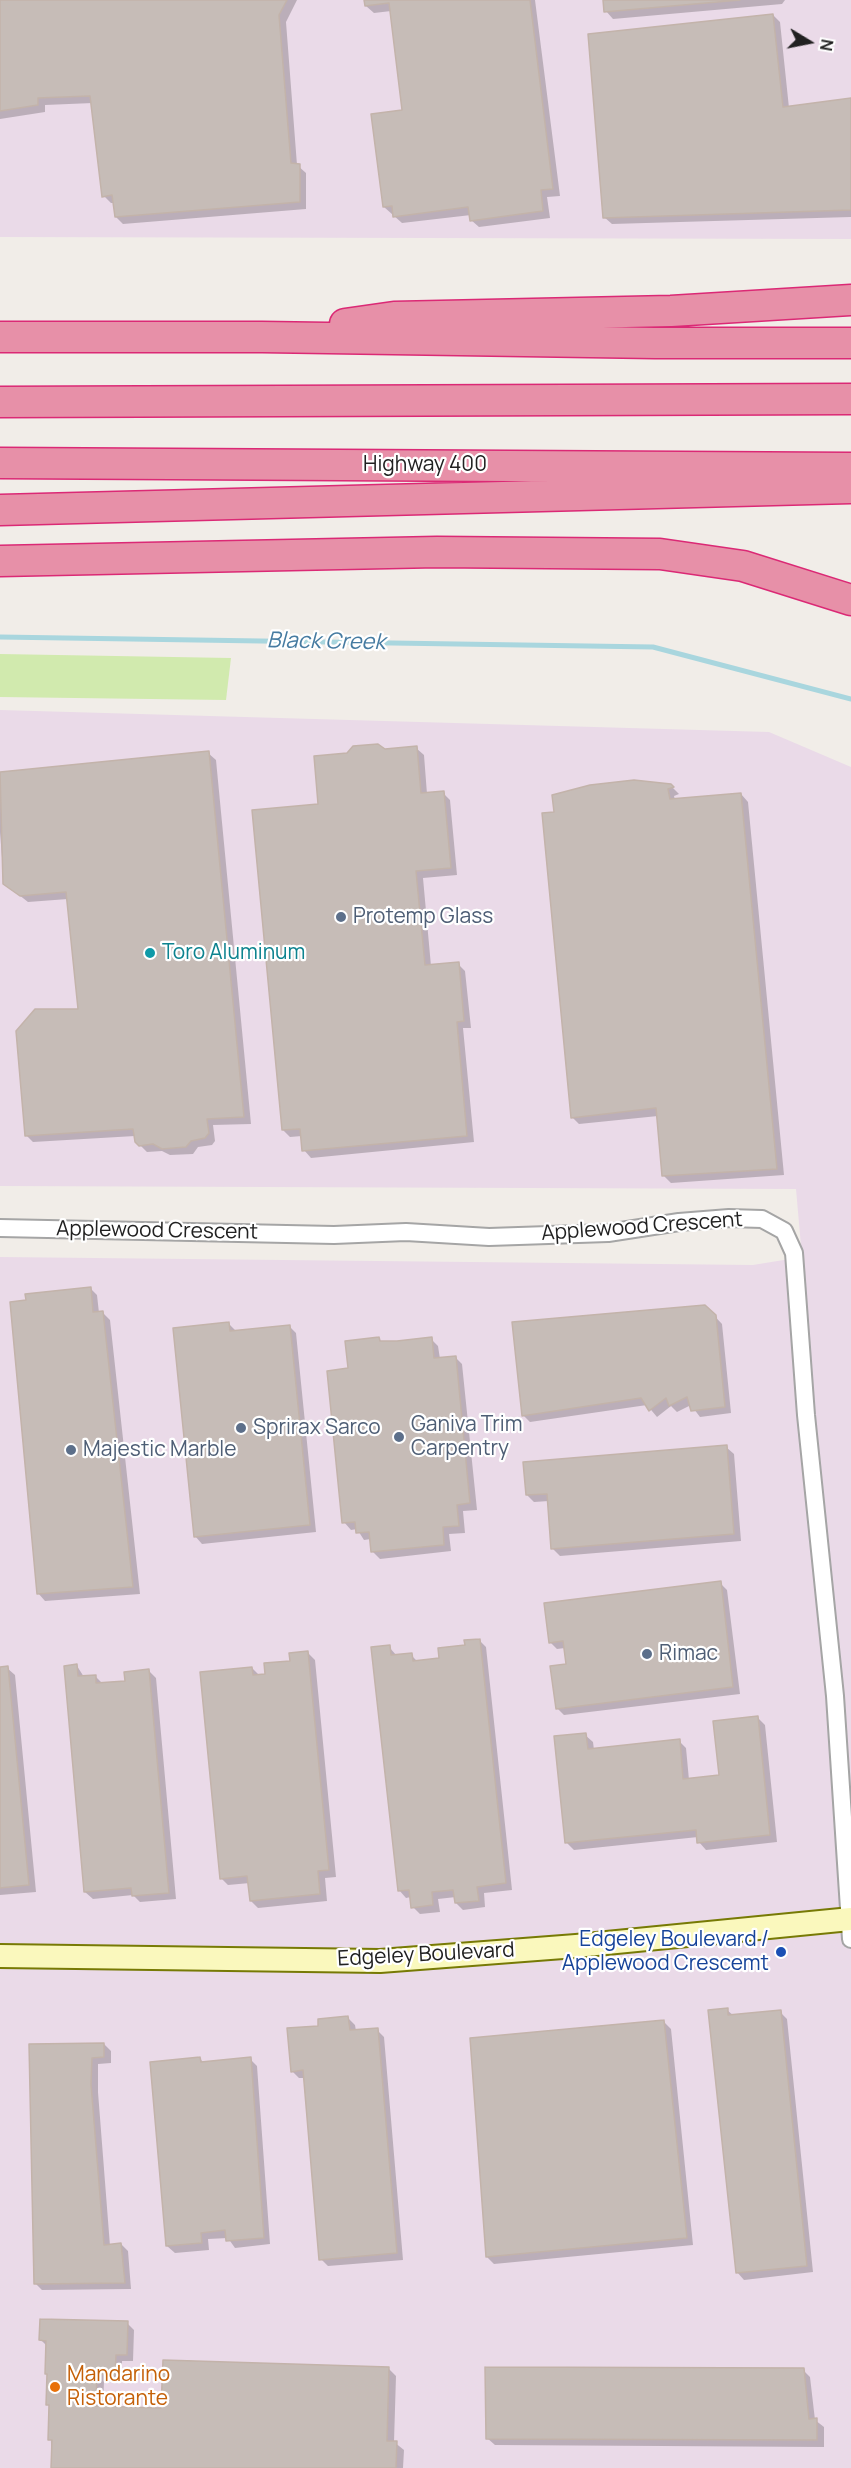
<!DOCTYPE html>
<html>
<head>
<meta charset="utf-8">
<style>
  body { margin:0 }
  #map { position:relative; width:851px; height:2468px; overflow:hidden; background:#f1ede8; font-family:Manrope,sans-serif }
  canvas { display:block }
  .north { position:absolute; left:779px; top:12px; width:60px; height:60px; -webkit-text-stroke:4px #fff; paint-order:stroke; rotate:100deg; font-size:16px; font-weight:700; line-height:24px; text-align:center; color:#212121 }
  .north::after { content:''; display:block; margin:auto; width:21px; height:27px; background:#212121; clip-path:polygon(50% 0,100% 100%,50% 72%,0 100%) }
</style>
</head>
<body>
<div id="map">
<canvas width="851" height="2468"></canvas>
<div class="north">N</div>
</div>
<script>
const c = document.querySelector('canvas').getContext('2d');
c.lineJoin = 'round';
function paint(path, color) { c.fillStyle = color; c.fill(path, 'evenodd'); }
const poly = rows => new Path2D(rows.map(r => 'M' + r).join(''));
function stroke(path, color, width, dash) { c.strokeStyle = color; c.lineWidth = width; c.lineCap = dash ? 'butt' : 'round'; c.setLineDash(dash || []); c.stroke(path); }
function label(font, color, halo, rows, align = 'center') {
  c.font = font + ' Manrope,sans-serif'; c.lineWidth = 4.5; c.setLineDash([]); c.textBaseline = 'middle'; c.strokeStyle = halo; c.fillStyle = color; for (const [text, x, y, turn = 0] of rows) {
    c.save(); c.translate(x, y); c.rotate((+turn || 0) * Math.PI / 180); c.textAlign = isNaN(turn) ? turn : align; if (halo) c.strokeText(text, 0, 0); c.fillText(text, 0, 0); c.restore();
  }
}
const industrial = poly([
  [0,0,851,0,851,239,0,237],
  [0,710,769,732,851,767,851,2468,0,2468,0,1257,753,1265,802,1257,796,1189,0,1186]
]);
const grass = poly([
  [0,654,231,658,226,700,0,697]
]);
const shadow = poly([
  [0,0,297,0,286,22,297,165,306,173,306,209,123,224,116,217,115,203,111,203,104,196,93,103,45,105,45,112,0,119],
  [366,0,535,0,560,196,547,197,550,218,479,227,471,220,471,215,402,223,384,207,404,111,391,11,374,13,366,6],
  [605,0,785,0,782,4,613,19,606,11],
  [773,15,780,22,789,108,851,100,851,217,612,224,604,217],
  [416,748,424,755,427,794,443,793,450,800,457,875,423,878,431,966,458,964,465,971,471,1028,463,1028,474,1142,311,1158,304,1150,302,1136,290,1137,283,1130,320,806,384,751],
  [208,753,216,760,251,1124,213,1125,215,1141,212,1145,198,1147,193,1154,170,1155,162,1151,147,1152,136,1141,135,1136,33,1142,26,1135,79,1011,68,899,28,902,4,883,0,832,0,773],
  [671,786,679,794,674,796,675,800,741,794,748,802,784,1175,671,1183,664,1176,658,1116,579,1124,572,1117,556,813],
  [90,1288,97,1295,99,1313,103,1313,110,1320,140,1594,45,1601,38,1593],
  [705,1306,722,1324,731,1413,700,1417,691,1405,677,1412,671,1406,657,1417,647,1405,530,1422,523,1415],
  [229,1324,236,1331,289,1326,296,1333,316,1532,202,1544,195,1536],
  [379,1339,382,1342,431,1339,438,1346,440,1359,455,1357,462,1364,477,1510,463,1511,465,1533,449,1534,451,1551,380,1559,372,1551,371,1539,364,1540,357,1529,351,1530,344,1522,350,1370],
  [726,1447,734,1454,741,1541,560,1556,552,1548,549,1501,534,1502,527,1495],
  [720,1583,727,1590,740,1694,564,1715,557,1708,567,1666,565,1648,557,1649,550,1642],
  [479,1640,486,1647,512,1890,484,1893,485,1907,463,1910,456,1903,456,1897,438,1899,440,1912,420,1914,413,1907,411,1897,406,1898,399,1890,389,1647,397,1656,411,1655,418,1662,441,1659],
  [308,1653,315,1660,336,1877,325,1878,327,1901,258,1908,251,1901,250,1883,228,1885,221,1878,252,1668,260,1676,266,1675],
  [77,1666,84,1677,95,1676,103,1684,127,1682,149,1671,156,1678,176,1899,140,1902,133,1895,93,1899,85,1892],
  [0,1668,7,1668,15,1675,36,1892,0,1895],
  [758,1718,765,1725,777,1842,706,1850,699,1842,698,1837,574,1850,567,1843,585,1735,593,1742,594,1750,679,1741,686,1748,689,1780,720,1777],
  [727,2010,734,2016,780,2012,787,2019,813,2272,744,2280,737,2272],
  [348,2018,355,2025,356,2031,377,2030,384,2037,403,2260,328,2266,321,2259,305,2078,299,2078,292,2071,320,2027],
  [664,2022,671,2029,693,2245,494,2264,487,2257],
  [104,2044,111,2051,111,2063,98,2064,98,2092,110,2246,121,2244,128,2251,131,2289,42,2290,35,2283,31,2045],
  [200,2059,204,2063,250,2059,257,2066,270,2244,235,2248,228,2238,208,2239,209,2250,175,2253,167,2246],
  [127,2323,134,2330,133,2361,122,2361,122,2381,104,2381,103,2408,163,2410,389,2369,396,2376,394,2442,404,2450,403,2468,52,2468,47,2346,41,2340],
  [803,2370,810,2377,815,2420,824,2427,824,2447,495,2445,487,2438]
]);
const stream = poly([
  [0,637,653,647,851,699]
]);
const building = poly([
  [0,0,287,0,279,15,291,163,300,164,300,202,115,217,112,195,102,197,90,96,38,98,38,105,0,111,0,0],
  [364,0,530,0,553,189,541,190,543,211,470,221,468,207,393,217,392,206,383,207,371,114,402,110,389,3,365,6,364,0],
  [603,0,740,0,604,12,603,0],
  [773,14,783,107,851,98,851,210,603,218,588,34,773,14],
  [378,744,385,749,417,746,421,793,444,791,451,868,416,871,425,965,459,962,464,1021,457,1022,467,1136,302,1151,300,1129,282,1130,252,810,318,804,314,756,347,753,353,746,378,744],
  [209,751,244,1117,207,1119,209,1133,205,1138,191,1141,186,1147,162,1149,153,1144,139,1146,135,1142,133,1129,25,1136,16,1031,35,1009,78,1009,66,892,20,896,3,884,0,772,209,751],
  [634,780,671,784,674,787,668,789,670,799,741,793,777,1169,662,1176,656,1108,571,1118,542,813,554,812,552,795,590,785,634,780],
  [91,1287,93,1312,103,1311,133,1587,37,1594,10,1302,26,1300,25,1294,91,1287],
  [705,1305,716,1315,725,1407,691,1411,687,1397,669,1406,666,1398,649,1411,641,1398,522,1416,512,1322,705,1305],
  [229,1322,230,1331,290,1325,310,1525,194,1537,173,1328,229,1322],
  [379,1337,380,1341,397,1341,432,1337,434,1358,456,1356,470,1503,457,1505,459,1526,443,1527,444,1545,371,1552,369,1532,356,1533,355,1522,342,1523,327,1371,348,1368,345,1341,379,1337],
  [727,1445,734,1534,551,1549,547,1494,526,1495,523,1462,727,1445],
  [721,1581,733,1687,556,1709,550,1666,566,1664,563,1641,549,1643,544,1603,721,1581],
  [480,1639,506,1883,477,1887,479,1901,455,1903,453,1890,432,1892,433,1905,411,1908,409,1890,398,1891,371,1647,390,1645,391,1655,412,1653,413,1661,439,1658,438,1648,465,1645,464,1640,480,1639],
  [308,1651,329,1870,318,1871,320,1894,250,1901,247,1876,220,1879,200,1672,252,1667,253,1675,265,1674,264,1663,290,1661,289,1653,308,1651],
  [77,1664,78,1676,96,1675,96,1683,125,1681,124,1672,149,1669,169,1893,132,1896,131,1888,84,1892,64,1666,77,1664],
  [8,1666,29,1885,0,1888,0,1667,8,1666],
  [758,1716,770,1835,697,1843,696,1830,565,1843,554,1736,586,1733,588,1749,680,1739,683,1779,719,1775,713,1721,758,1716],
  [728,2008,728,2015,781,2010,807,2266,736,2273,708,2010,728,2008],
  [348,2016,350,2030,378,2028,397,2253,319,2260,303,2070,291,2072,287,2028,318,2026,318,2019,348,2016],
  [664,2020,687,2238,486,2257,470,2038,664,2020],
  [104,2043,104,2057,92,2058,91,2084,104,2245,121,2243,125,2283,34,2284,29,2044,104,2043],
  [200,2057,201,2062,251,2057,264,2238,226,2241,225,2230,201,2233,202,2243,166,2246,150,2062,200,2057],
  [40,2319,128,2321,127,2355,116,2355,115,2375,97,2374,96,2406,161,2408,163,2360,389,2367,387,2441,397,2441,396,2468,51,2468,52,2440,48,2440,49,2405,46,2405,47,2374,45,2374,46,2341,39,2340,40,2319],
  [485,2367,804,2368,809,2419,817,2418,817,2440,486,2439,485,2367]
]);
const street = poly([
  [0,1228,334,1235,406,1232,489,1237,608,1233,679,1222,729,1218,762,1219,784,1231,794,1253,806,1415,835,1696,851,1939]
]);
const secondary = poly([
  [0,1956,380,1961,576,1946,851,1919]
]);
const highway = poly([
  [345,324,394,317,671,311,851,300],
  [0,337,262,337,655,343,851,343],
  [0,402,851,399],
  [0,463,851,468],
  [0,510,851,488],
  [0,561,437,552,660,554,743,566,851,600]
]);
const markers = [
  [341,917,6,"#5c6f8a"],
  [150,953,6,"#0f9aa8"],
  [241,1428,6,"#5c6f8a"],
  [399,1437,6,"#5c6f8a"],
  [71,1450,6,"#5c6f8a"],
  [647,1654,6,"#5c6f8a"],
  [781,1952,6,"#1a4fb4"],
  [55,2387,6,"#e8710a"]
];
const streetNames = [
  ["Highway 400",425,465],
  ["Applewood Crescent",642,1227,-4],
  ["Applewood Crescent",157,1231,1],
  ["Edgeley Boulevard",426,1955,-3]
];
const serviceNames = [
  ["Protemp Glass",353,917],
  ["Ganiva Trim",411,1425],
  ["Carpentry",411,1449],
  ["Sprirax Sarco",253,1428],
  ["Majestic Marble",83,1450],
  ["Rimac",659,1654]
];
const cultureNames = [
  ["Toro Aluminum",162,953]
];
const transitNames = [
  ["Edgeley Boulevard /",769,1940],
  ["Applewood Crescemt",769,1964]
];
const foodNames = [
  ["Mandarino",67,2375],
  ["Ristorante",67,2399]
];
const waterNames = [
  ["Black Creek",326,642,1]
];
paint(industrial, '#eadae8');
paint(grass, '#d1eaae');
paint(shadow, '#0003');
stroke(stream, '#a9d6de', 5);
paint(building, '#c6bcb7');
stroke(building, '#c3b3aa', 1.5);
stroke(street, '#a5a5a5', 20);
stroke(secondary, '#777a05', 26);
stroke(highway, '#db2975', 33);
stroke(street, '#fff', 16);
stroke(secondary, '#faf8bd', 22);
stroke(highway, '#e790a8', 30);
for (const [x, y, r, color] of markers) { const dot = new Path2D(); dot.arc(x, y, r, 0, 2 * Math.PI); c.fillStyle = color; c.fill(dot); stroke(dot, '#fff', 2); }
label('21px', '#212121', '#fff', streetNames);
label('21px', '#4e5e75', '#fff', serviceNames, 'left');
label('21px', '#0d838f', '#fff', cultureNames, 'left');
label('21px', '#164399', '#fff', transitNames, 'right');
label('21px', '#c56008', '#fff', foodNames, 'left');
label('italic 22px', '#467ba1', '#fff', waterNames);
</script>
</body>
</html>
